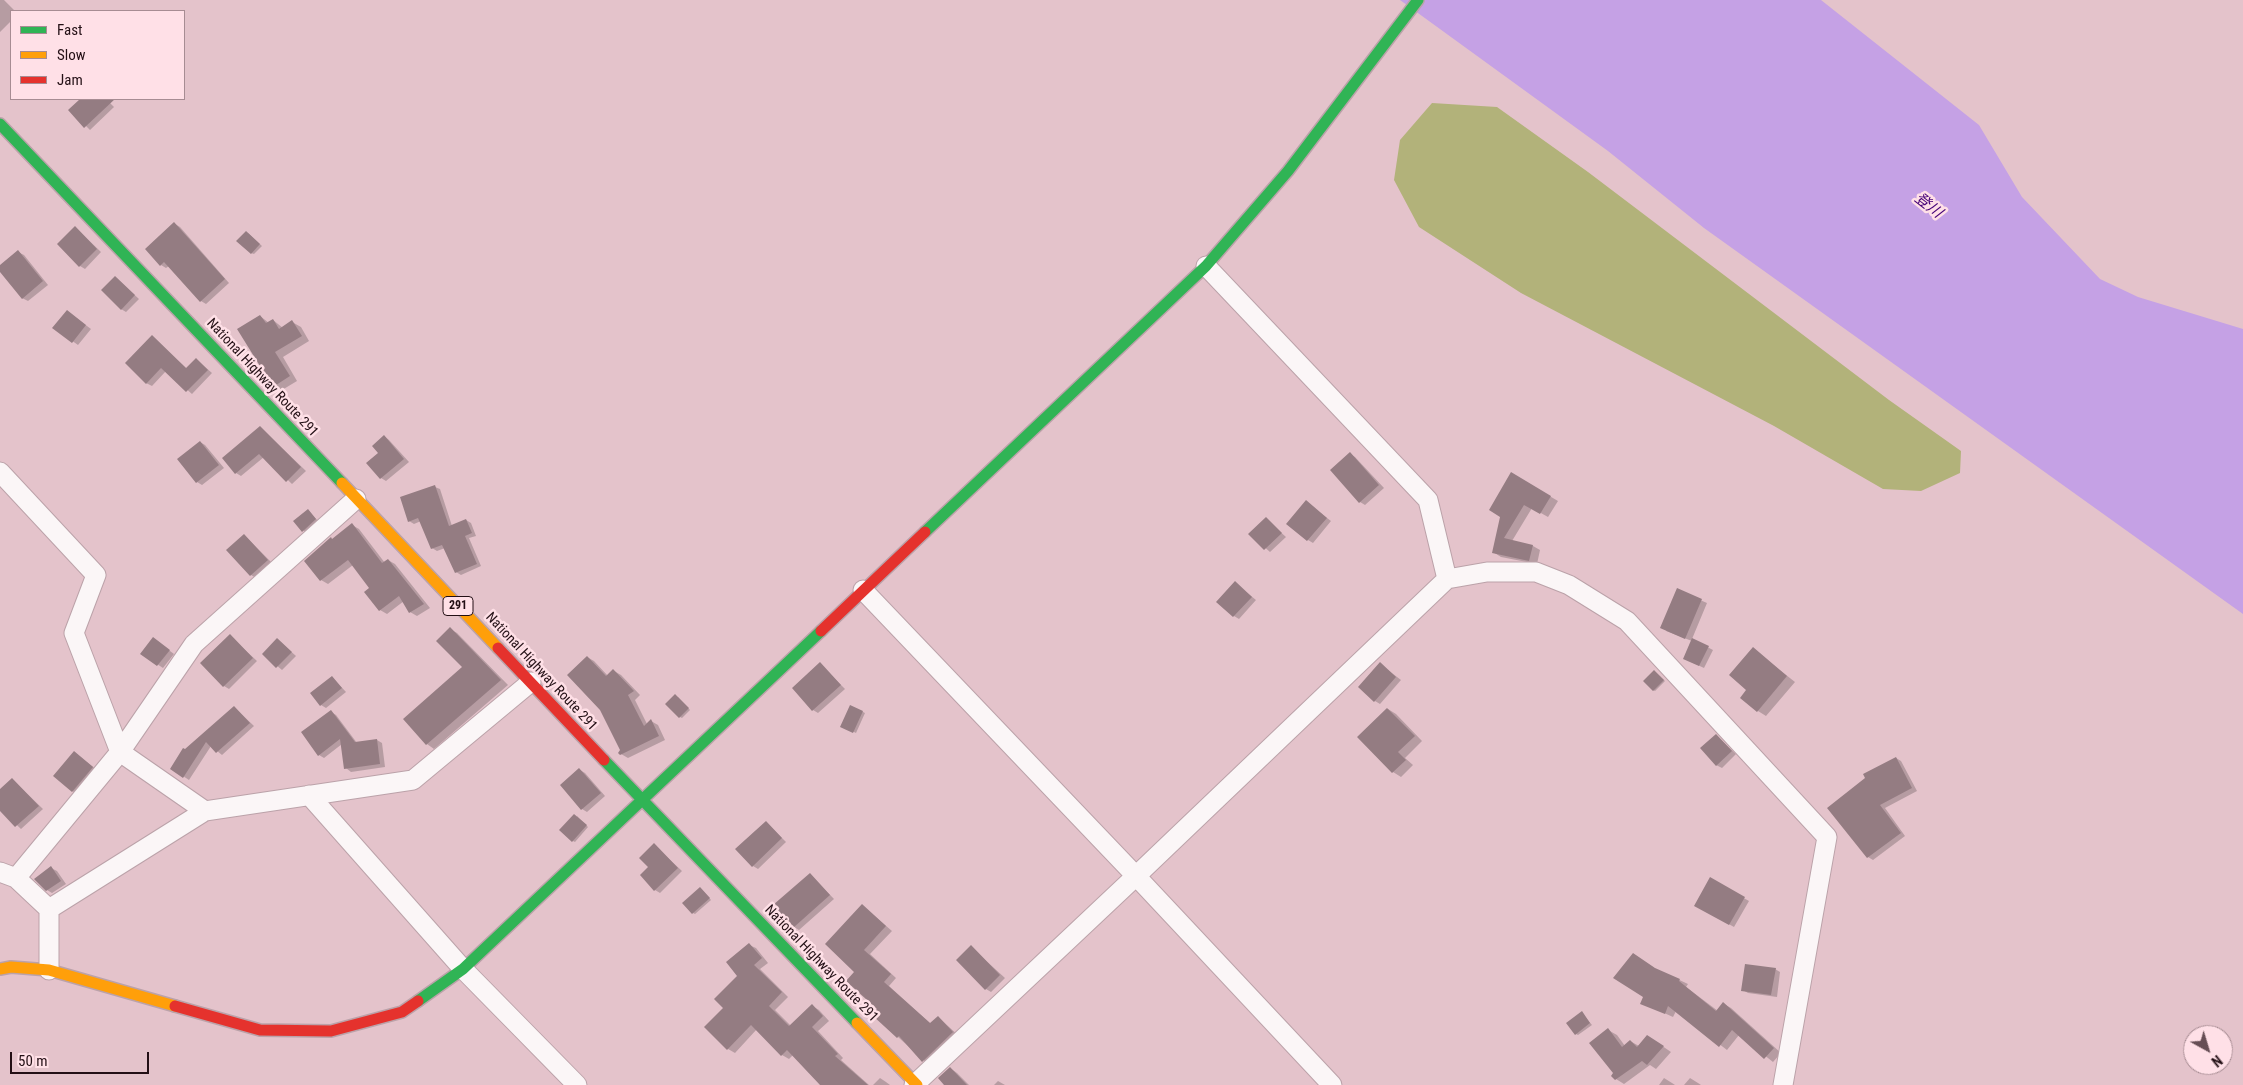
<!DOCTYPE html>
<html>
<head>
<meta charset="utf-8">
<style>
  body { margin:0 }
  #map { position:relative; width:2243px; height:1085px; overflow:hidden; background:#e4c3cb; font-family:"Roboto Condensed",sans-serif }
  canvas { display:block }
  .legend { position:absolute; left:10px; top:10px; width:175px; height:90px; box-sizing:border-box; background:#ffe0e7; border:1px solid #a78c93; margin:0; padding:6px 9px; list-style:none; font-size:15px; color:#230f15 }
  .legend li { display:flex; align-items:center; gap:10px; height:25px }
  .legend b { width:25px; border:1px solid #a78c93 }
  .north { position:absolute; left:2183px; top:1025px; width:50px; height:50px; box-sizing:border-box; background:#ffe0e7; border:1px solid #a78c93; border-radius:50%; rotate:141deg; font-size:14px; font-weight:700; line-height:20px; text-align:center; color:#230f15 }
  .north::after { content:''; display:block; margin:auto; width:18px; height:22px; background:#674e55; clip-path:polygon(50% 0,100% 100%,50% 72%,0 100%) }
  .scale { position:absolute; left:10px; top:1052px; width:139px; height:22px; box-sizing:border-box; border:2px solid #230f15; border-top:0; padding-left:6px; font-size:15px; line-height:18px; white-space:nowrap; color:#230f15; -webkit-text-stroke:4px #ffe0e7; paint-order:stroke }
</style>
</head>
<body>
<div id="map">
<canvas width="2243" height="1085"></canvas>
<ul class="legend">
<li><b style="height:6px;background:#30b455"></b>Fast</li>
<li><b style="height:6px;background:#ff9f0a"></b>Slow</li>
<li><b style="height:6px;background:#e5322d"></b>Jam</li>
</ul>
<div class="north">N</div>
<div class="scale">50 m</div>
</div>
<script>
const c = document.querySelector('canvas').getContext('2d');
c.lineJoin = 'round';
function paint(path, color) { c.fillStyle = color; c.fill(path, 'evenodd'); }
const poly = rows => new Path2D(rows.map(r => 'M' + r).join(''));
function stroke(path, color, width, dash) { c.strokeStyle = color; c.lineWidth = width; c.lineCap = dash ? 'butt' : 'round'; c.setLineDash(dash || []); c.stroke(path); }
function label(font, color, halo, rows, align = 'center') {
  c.font = font + ' "Roboto Condensed","Noto Sans JP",sans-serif'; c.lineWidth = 5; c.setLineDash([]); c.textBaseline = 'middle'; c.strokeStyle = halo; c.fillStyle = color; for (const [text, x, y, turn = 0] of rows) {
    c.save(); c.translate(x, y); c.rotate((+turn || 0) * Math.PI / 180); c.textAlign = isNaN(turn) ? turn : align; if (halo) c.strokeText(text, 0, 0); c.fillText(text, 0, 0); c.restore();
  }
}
const forest = poly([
  [1432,103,1497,107,1588,172,1889,400,1961,451,1960,473,1921,491,1883,489,1774,426,1521,293,1419,227,1394,180,1400,140]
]);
const water = poly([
  [1400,0,1821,0,1979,125,2022,197,2100,279,2138,297,2243,329,2243,614,1704,228,1608,151]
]);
const shadow = poly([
  [0,0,4,0,15,11,11,11,11,21,0,32],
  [82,99,106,99,114,107,90,130,70,110],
  [175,224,180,227,229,283,206,304,201,301,169,266,166,268,161,265],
  [75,227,101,252,85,269,80,266],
  [248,233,262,246,254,254,251,253],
  [18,252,24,255,48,285,28,301,22,298,0,270,0,267],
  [115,277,139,299,126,312,121,309],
  [67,311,91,329,78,345,54,328],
  [260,316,269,323,273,320,283,328,292,322,301,327,309,341,283,357,297,381,282,390,274,386],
  [152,337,187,369,196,359,212,373,192,394,166,371,152,386,146,383],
  [260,427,306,471,292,484,264,457,241,476,236,473],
  [384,436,389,440,409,462,386,481,381,478,379,453],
  [200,442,205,445,224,468,202,485,197,482],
  [1350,454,1355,457,1384,488,1365,505,1360,502],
  [1512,474,1558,501,1548,517,1532,508,1512,541,1533,546,1540,550,1537,564,1501,557,1493,552],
  [435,487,440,489,452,526,466,520,471,523,476,536,469,538,481,566,461,575,456,572,445,548,437,551,432,548,421,521,414,524,409,521],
  [1306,502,1331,521,1313,543,1308,540],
  [308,510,318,521,305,532,295,521],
  [1266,519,1286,537,1270,552,1250,534],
  [352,525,359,529,385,563,388,560,395,564,430,608,417,616,410,612,404,601,387,614,380,610,366,592,371,588,353,565,328,584,321,580,333,540],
  [244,535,272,563,256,578,251,575],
  [1235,583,1256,600,1239,619,1234,616],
  [1677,590,1707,603,1692,639,1713,650,1704,668,1689,661,1692,641,1666,631],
  [450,629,457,633,508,685,434,749,427,744,405,719,464,667],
  [230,636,257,661,229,689,224,686],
  [278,640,296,656,282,670,263,654],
  [158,642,174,654,163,668,142,654],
  [1753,649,1795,682,1766,716,1758,711,1748,690],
  [587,657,594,661,608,676,614,671,621,675,640,695,635,700,647,724,651,721,658,725,665,740,628,758,621,754,622,750,601,709],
  [820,664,845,689,818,713,813,710],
  [1380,664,1401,680,1380,704,1375,701],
  [1656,673,1665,681,1655,691,1653,690],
  [332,677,346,692,326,708,321,705],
  [678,697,690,710,682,718,680,717],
  [851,706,865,713,856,733,842,726],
  [234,707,254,726,222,755,211,746,189,780,171,768,185,750],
  [1388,709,1396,714,1422,741,1405,758,1413,765,1401,777,1393,772,1359,737],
  [331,712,336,715,357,743,377,740,382,743,385,767,351,772,346,768,342,744,324,758,319,755],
  [1716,735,1736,754,1722,768,1716,765],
  [74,752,97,770,78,794,72,791],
  [1896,758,1901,761,1917,791,1885,808,1905,836,1873,860,1868,857,1829,808],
  [580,770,585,773,605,796,587,812,582,809],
  [12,779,43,809,21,829,0,809,0,791],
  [577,816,588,827,575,842,573,841],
  [766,822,786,842,758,869,753,866],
  [654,845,682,871,660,893,655,890,650,867],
  [51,868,57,871,66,884,52,893,47,890],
  [810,874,834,899,799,930,794,927],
  [1710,879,1749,901,1734,927,1695,905],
  [702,890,711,900,695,914,693,913],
  [863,906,892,931,870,954,896,978,889,986,931,1024,938,1017,959,1036,929,1065,898,1037,856,972],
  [749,945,756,948,768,963,760,969,788,997,775,1010,791,1026,812,1006,819,1010,829,1021,818,1031,843,1058,841,1060,869,1085,833,1085,793,1055,789,1059,782,1055,757,1029,735,1053,728,1049,725,1008],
  [971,947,1005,978,991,992,986,989],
  [1775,969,1780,972,1777,997,1748,993,1743,990],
  [1658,970,1688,984,1686,987,1718,1011,1724,1004,1731,1008,1781,1053,1773,1062,1739,1035,1727,1050,1676,1011,1673,1017,1642,1003],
  [1582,1013,1592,1025,1578,1035,1576,1034],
  [1608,1030,1617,1035,1625,1046,1630,1041,1639,1046,1655,1041,1671,1052,1656,1069,1650,1065,1624,1084,1616,1079],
  [950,1068,957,1073,969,1085,946,1085],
  [880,1078,886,1082,890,1085,873,1085],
  [1664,1078,1672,1083,1675,1085,1659,1085],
  [1690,1078,1698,1083,1701,1085,1684,1085],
  [998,1081,1005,1085,994,1085]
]);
const building = poly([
  [80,99,115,99,84,128,68,110],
  [174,222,225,279,200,302,164,262,160,266,145,249],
  [75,226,97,249,79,267,57,244],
  [246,231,260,244,251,254,236,241],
  [18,250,43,281,22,299,0,272,0,265],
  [115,276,135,295,121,310,101,290],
  [67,310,86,325,72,343,52,328],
  [260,315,266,323,273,319,279,329,292,320,302,336,275,352,290,376,273,387,237,329],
  [152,335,186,368,196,358,208,370,186,392,161,368,146,384,125,363],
  [260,426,301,467,286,482,259,454,235,474,222,458],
  [384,435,404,459,380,479,366,463,378,453,372,446],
  [200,441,219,465,196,483,177,459],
  [1350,452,1379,485,1359,503,1330,470],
  [1511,472,1551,496,1540,514,1524,505,1504,538,1533,545,1529,561,1492,553,1500,517,1489,510],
  [435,485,449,526,466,519,472,533,465,536,477,564,455,573,442,545,431,549,418,518,408,522,400,497],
  [1306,500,1327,518,1307,541,1286,524],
  [308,509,316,519,302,532,293,521],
  [1266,517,1282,533,1264,550,1248,534],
  [352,523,382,563,388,559,424,604,409,613,399,596,379,611,364,592,369,588,348,560,320,581,304,561,331,537,332,539],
  [244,534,268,560,250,576,226,550],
  [1235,581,1252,597,1233,617,1216,602],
  [1677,588,1702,599,1685,639,1660,628],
  [450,627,501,680,426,745,403,719,462,667,436,641],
  [230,634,253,658,223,687,200,663],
  [153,637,170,650,157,666,140,654],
  [277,638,292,652,276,668,262,654],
  [1692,638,1709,646,1699,666,1683,659],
  [1753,647,1787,676,1757,712,1740,698,1746,690,1729,675],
  [587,656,606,676,613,669,634,691,628,695,644,726,651,719,659,736,620,755,618,753,620,750,600,710,567,675],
  [820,662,841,685,812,711,792,688],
  [1380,662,1396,677,1374,702,1358,687],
  [1654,670,1664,680,1653,691,1643,681],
  [332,676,342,688,320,706,310,693],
  [675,694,689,708,679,718,665,704],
  [850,705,863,711,853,733,840,727],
  [234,706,250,723,216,753,206,742,183,778,170,769,183,748,185,749],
  [1387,708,1415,736,1398,752,1406,760,1392,773,1357,737],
  [331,710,355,742,377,739,380,764,344,769,340,739,318,756,301,732],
  [1716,734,1732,751,1716,766,1700,748],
  [74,751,93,767,72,792,53,776],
  [1896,757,1912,788,1880,805,1901,833,1867,858,1827,808,1865,778,1863,774],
  [579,768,601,793,581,810,560,785],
  [12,778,39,806,15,827,0,811,0,789],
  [574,814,587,825,572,842,559,830],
  [766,821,782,838,752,867,735,849],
  [654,843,678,868,654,891,640,875,648,867,639,858],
  [51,866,61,881,46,891,34,879],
  [810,873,830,895,793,928,773,905],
  [1710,877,1745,897,1729,925,1694,906],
  [700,887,710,898,692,914,682,903],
  [862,904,886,926,864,950,891,974,884,982,930,1023,938,1016,953,1032,922,1062,899,1036,897,1038,872,1015,877,1009,846,981,854,972,825,944],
  [749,943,762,958,754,965,782,992,769,1006,789,1026,812,1004,823,1016,812,1027,838,1054,835,1056,868,1085,820,1085,787,1050,781,1056,751,1025,727,1050,704,1027,723,1008,714,999,737,976,726,962],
  [971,945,1000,975,985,990,956,960],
  [1633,953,1655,968,1680,979,1679,981,1716,1011,1723,1002,1774,1048,1764,1059,1732,1030,1719,1047,1668,1006,1665,1014,1640,1004,1643,997,1613,978],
  [1745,964,1776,968,1771,995,1741,991],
  [1582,1011,1590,1023,1575,1035,1566,1023],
  [1608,1028,1622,1047,1630,1040,1637,1047,1647,1035,1664,1046,1647,1065,1642,1061,1615,1080,1611,1076,1613,1073,1589,1043],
  [950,1067,967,1085,944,1085,938,1078]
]);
const street = poly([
  [1206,266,1428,500,1447,579],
  [0,472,96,575,74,633,120,752,205,811],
  [863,590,1136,876,1332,1085],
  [309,795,463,969,577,1085],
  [0,872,16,878,49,909],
  [16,878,120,752,194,644,356,499],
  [49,970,49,909,205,811,413,780,531,682],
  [914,1085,1136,876,1447,579,1487,572,1536,572,1569,585,1627,621,1827,837,1783,1085]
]);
const fast = poly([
  [0,124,342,483],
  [925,532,1206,266,1288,171,1418,0],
  [604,760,857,1023],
  [418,1001,463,969,821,631]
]);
const slow = poly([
  [342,483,498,648],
  [0,969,11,967,49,970,175,1006],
  [857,1023,917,1085]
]);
const jam = poly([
  [821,631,925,532],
  [498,648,604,760],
  [175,1006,260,1030,331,1031,402,1012,418,1001]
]);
const shields = [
  [458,606,30]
];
const shieldNames = [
  ["291",458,606]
];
const streetNames = [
  ["National Highway Route 291",262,378,47],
  ["National Highway Route 291",541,672,47],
  ["National Highway Route 291",821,964,46]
];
const waterNames = [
  ["登川",1928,206,38]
];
paint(forest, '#b2b27a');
paint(water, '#c5a1e5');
paint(shadow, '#0003');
paint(building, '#947c82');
stroke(street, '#bba2a9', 21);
stroke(fast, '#bba2a9', 14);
stroke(slow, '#bba2a9', 14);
stroke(jam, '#bba2a9', 14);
stroke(street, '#fbf6f7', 19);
stroke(fast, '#30b455', 11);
stroke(slow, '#ff9f0a', 11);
stroke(jam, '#e5322d', 11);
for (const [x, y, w] of shields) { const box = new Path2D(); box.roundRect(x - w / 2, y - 9.5, w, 19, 4); c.fillStyle = '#ffe0e7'; c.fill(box); stroke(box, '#230f15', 1); }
label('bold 12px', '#230f15', null, shieldNames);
label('14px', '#230f15', '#ffe0e7', streetNames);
label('italic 15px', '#450177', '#ffe0e7', waterNames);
</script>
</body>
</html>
